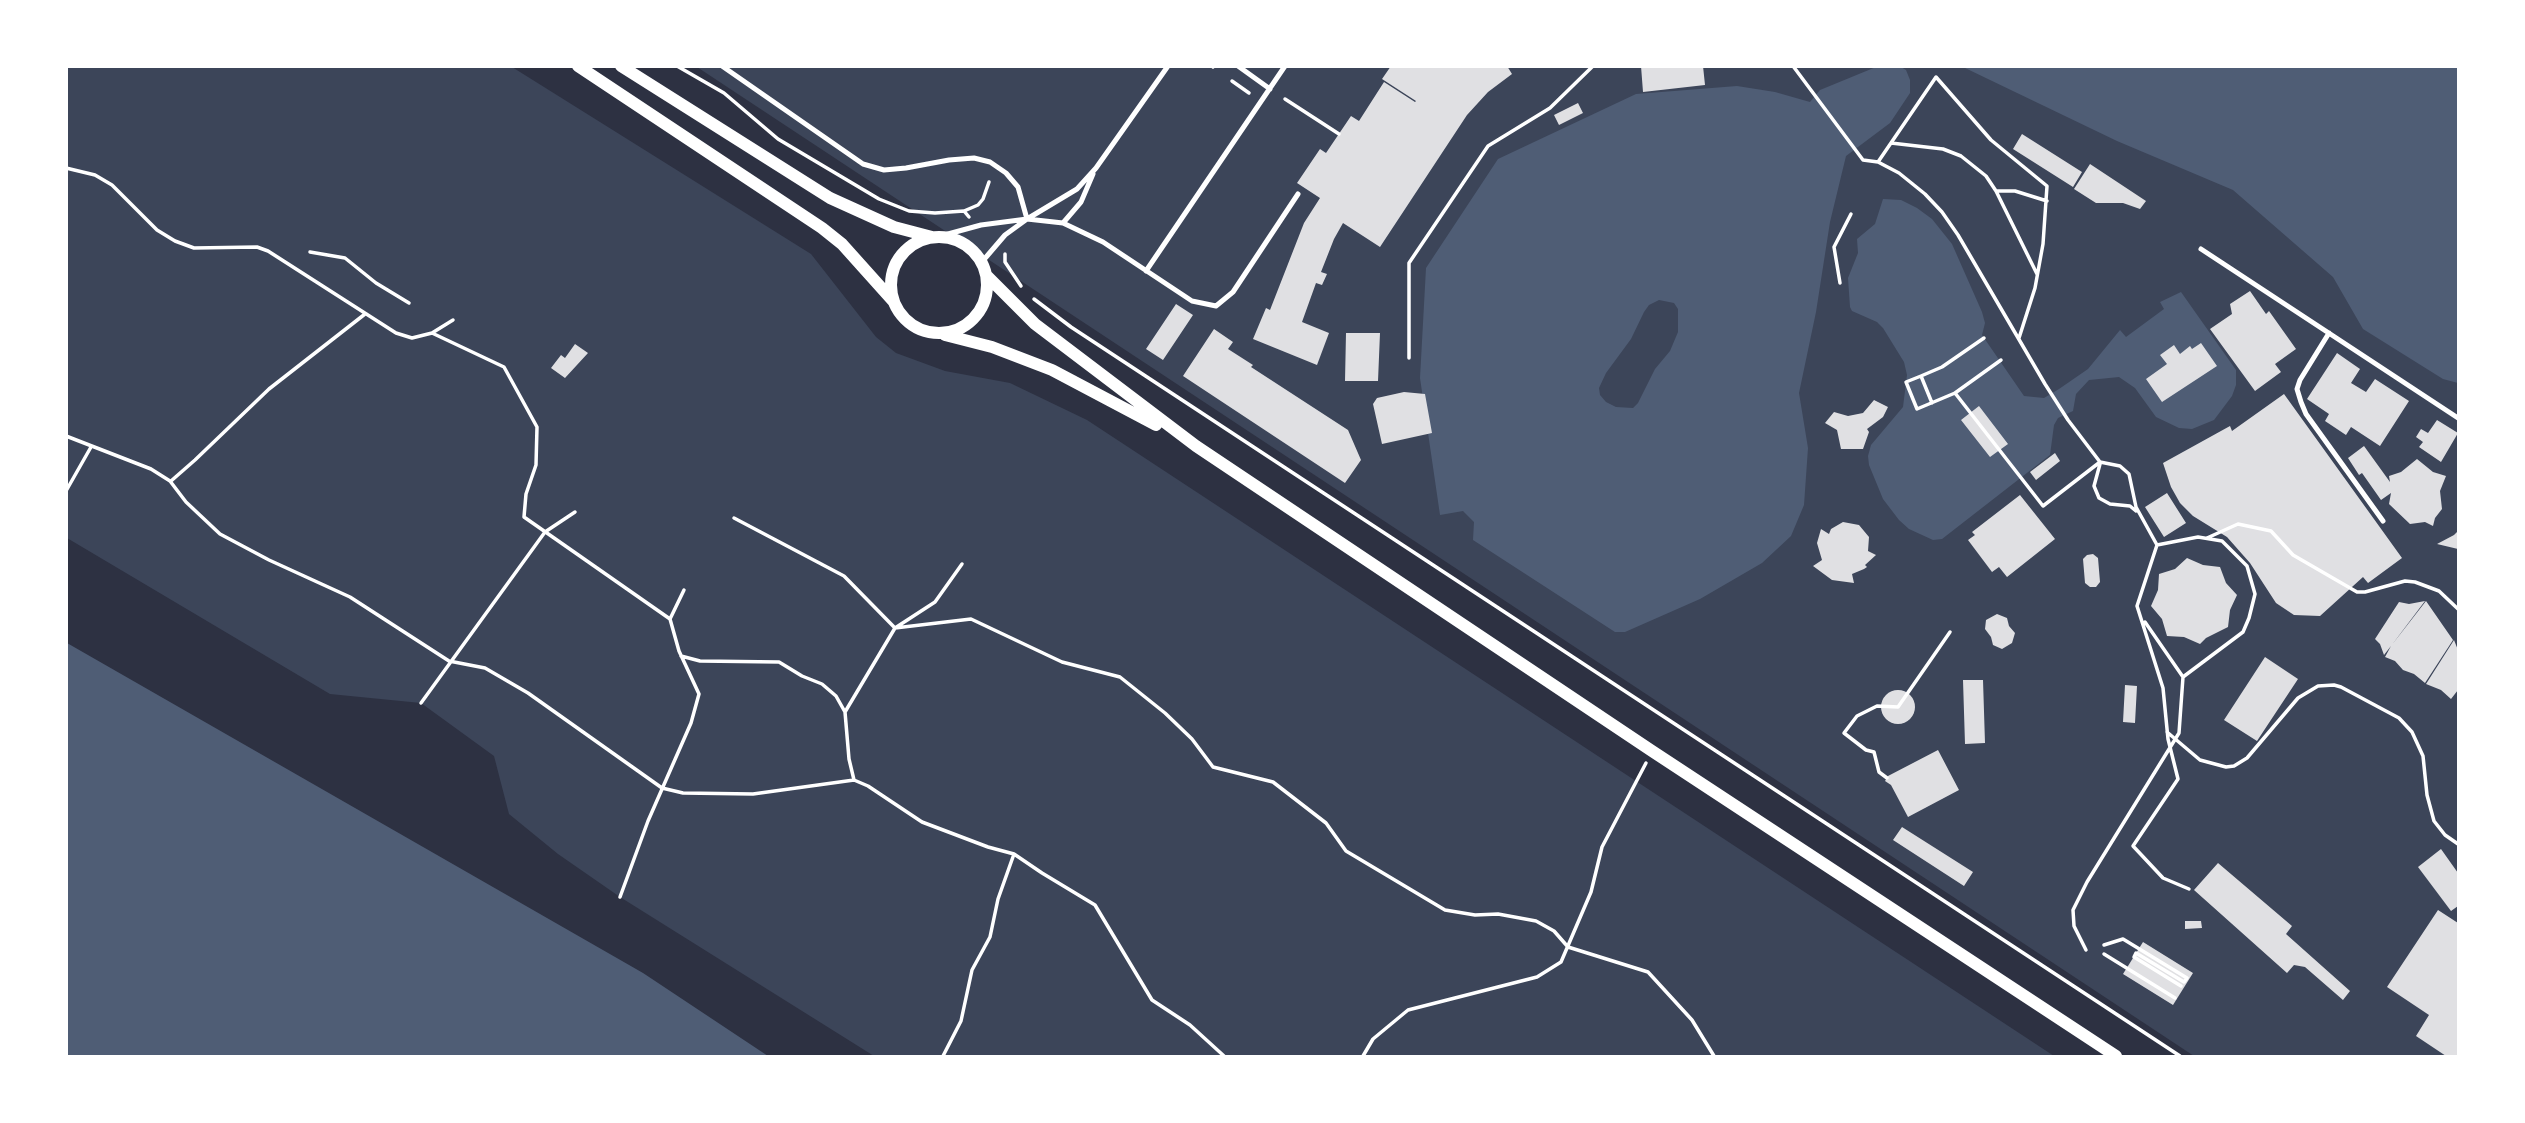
<!DOCTYPE html>
<html>
<head>
<meta charset="utf-8">
<style>
  body { margin:0 }
  #map { position:relative; width:2525px; height:1123px; overflow:hidden; background:#2d3142; font-family:Jost,sans-serif }
  canvas { display:block }
  .frame { position:absolute; inset:0; border:68px solid #fff; pointer-events:none }
</style>
</head>
<body>
<div id="map">
<canvas width="2525" height="1123"></canvas>
<div class="frame"></div>
</div>
<script>
const c = document.querySelector('canvas').getContext('2d');
c.lineJoin = 'round';
function paint(path, color) { c.fillStyle = color; c.fill(path, 'evenodd'); }
const poly = rows => new Path2D(rows.map(r => 'M' + r).join(''));
function stroke(path, color, width, dash) { c.strokeStyle = color; c.lineWidth = width; c.lineCap = dash ? 'butt' : 'round'; c.setLineDash(dash || []); c.stroke(path); }
const green = poly([
  [66,67,512,67,811,254,876,337,896,353,945,371,1010,383,1087,420,2054,1056,874,1056,620,897,558,854,509,814,494,756,421,703,330,694,67,538],
  [697,67,2053,67,2458,321,2458,1056,2194,1056]
]);
const water = poly([
  [1876,67,1901,67,1906,70,1910,80,1910,93,1890,123,1846,156,1830,222,1816,312,1799,393,1808,448,1804,505,1791,536,1762,563,1700,599,1625,632,1615,632,1473,540,1474,522,1463,511,1440,515,1420,378,1426,268,1498,159,1636,94,1737,86,1775,92,1810,102,1820,90],
  [1659,300,1674,303,1678,309,1678,332,1670,351,1655,369,1638,403,1633,408,1616,407,1606,402,1600,395,1599,388,1606,373,1631,339,1644,312,1649,305],
  [1963,67,2458,67,2458,383,2443,379,2363,329,2333,277,2233,190,2117,141],
  [1883,199,1901,200,1917,208,1932,219,1952,244,1982,312,1985,323,1982,335,2024,396,2044,398,2059,389,2088,369,2120,330,2126,337,2164,309,2160,302,2181,292,2236,370,2236,385,2232,396,2214,420,2192,429,2179,428,2156,417,2135,388,2119,377,2089,380,2076,394,2073,411,2058,418,2054,425,2050,455,1942,539,1933,540,1909,529,1899,520,1883,499,1869,465,1868,456,1871,445,1903,407,1907,375,1904,362,1883,328,1877,322,1852,311,1850,307,1848,278,1858,253,1857,239,1875,224],
  [67,643,643,973,768,1056,67,1056]
]);
const building = poly([
  [1391,66,1507,66,1512,74,1488,92,1467,115,1380,247,1343,223,1334,239,1321,272,1327,274,1322,285,1316,283,1302,322,1329,333,1317,365,1253,339,1266,308,1270,310,1304,223,1320,198,1297,183,1320,149,1326,153,1351,116,1359,121,1384,82,1415,102,1416,101,1382,79],
  [1641,66,1703,66,1705,85,1643,92],
  [1578,103,1583,113,1559,125,1554,115],
  [2022,134,2082,172,2073,187,2013,149],
  [2090,164,2146,201,2140,209,2123,203,2096,203,2074,189],
  [2250,291,2266,314,2269,311,2296,349,2275,364,2281,372,2255,391,2210,329,2232,314,2230,304],
  [1176,304,1193,315,1163,360,1146,349],
  [1214,329,1233,342,1228,349,1253,365,1251,367,1348,430,1361,460,1345,483,1183,376],
  [1346,333,1380,333,1378,381,1345,381],
  [2201,343,2217,366,2162,402,2146,379,2167,364,2160,355,2174,345,2180,354,2190,346,2192,349],
  [575,344,588,353,565,378,551,368,561,355,565,358],
  [2337,353,2360,369,2351,383,2366,392,2375,379,2409,401,2380,446,2351,427,2346,435,2325,421,2329,414,2307,399],
  [1404,392,1425,394,1432,433,1382,444,1373,404,1377,398],
  [2284,394,2402,558,2368,583,2363,577,2320,616,2294,615,2276,603,2250,563,2227,537,2193,516,2180,503,2171,487,2163,463,2230,426,2232,431],
  [1874,400,1888,407,1883,417,1867,429,1869,432,1863,449,1841,449,1837,430,1825,423,1834,412,1848,416,1863,413],
  [1979,406,2008,444,1990,457,1961,420],
  [2437,420,2458,433,2441,462,2419,447,2423,442,2416,437,2421,429,2428,433],
  [2364,446,2390,482,2389,476,2401,472,2417,459,2433,472,2446,476,2440,491,2442,509,2435,518,2433,526,2425,522,2410,524,2389,504,2391,493,2381,500,2362,473,2359,475,2348,458],
  [2055,453,2060,461,2036,480,2030,472],
  [2167,493,2186,523,2164,537,2145,507],
  [2020,495,2055,539,2007,577,1999,567,1992,572,1968,540,1975,535,1972,532],
  [1843,522,1859,525,1869,537,1868,551,1876,555,1865,565,1867,567,1864,569,1852,574,1854,583,1832,580,1813,566,1822,560,1817,543,1821,529,1829,534,1831,529],
  [2458,531,2458,549,2437,544,2454,535],
  [2093,554,2098,558,2100,582,2096,587,2090,587,2085,583,2083,559,2087,555],
  [2187,558,2203,565,2220,567,2226,583,2237,595,2230,610,2228,627,2206,638,2200,644,2184,637,2167,636,2162,619,2151,606,2158,590,2159,574,2175,569],
  [2425,601,2391,646,2426,601,2453,640,2425,683,2414,674,2403,670,2395,661,2385,657,2391,646,2384,655,2380,644,2375,639,2399,602,2409,604],
  [1997,614,2007,618,2009,626,2015,633,2012,643,2002,649,1993,645,1991,637,1985,629,1986,620],
  [2454,640,2458,650,2458,690,2451,699,2441,690,2426,684],
  [2265,657,2298,679,2257,741,2224,720],
  [1963,680,1983,680,1985,743,1965,744],
  [2125,685,2137,686,2135,723,2123,722],
  '1881 707a17 17 0 1 1 34 0a17 17 0 1 1-34 0Z',
  [1938,750,1959,790,1908,817,1891,785,1885,781,1888,776],
  [1902,827,1973,872,1964,886,1893,840],
  [2441,849,2458,873,2458,906,2451,911,2418,867],
  [2218,863,2292,926,2286,934,2350,991,2343,1000,2305,967,2294,965,2287,973,2194,890],
  [2438,910,2458,923,2458,1056,2446,1056,2416,1036,2429,1015,2387,987],
  [2185,921,2201,921,2202,928,2185,929],
  [2143,942,2193,973,2173,1005,2123,974]
]);
const path = poly([
  [677,66,724,93,778,139,879,199,909,211,935,213,964,211,969,217],
  [1212,66,1213,67],
  [1793,66,1863,160,1878,162,1899,173,1925,194,1942,212,1958,235,2045,384,2068,420,2100,462,2120,466,2129,474,2136,507,2157,545,2137,606,2163,688,2168,739,2178,779,2133,846,2163,878,2189,889],
  [1232,81,1249,93],
  [1285,99,1339,134],
  [1891,143,1943,149,1961,156,1986,176,1996,191],
  [1878,162,1936,77,1991,140,2047,186,2043,244,2035,288,2019,338],
  [66,168,95,175,112,185,157,230,175,241,194,248,257,247,268,251,396,333,412,338,432,333,453,320],
  [964,211,978,205,983,199,989,182],
  [310,252,345,258,376,283,409,303],
  [1005,254,1005,262,1021,286],
  [2037,274,1996,191,2015,191,2047,201],
  [1840,283,1834,247,1851,214],
  [1034,299,1071,327,2180,1056],
  [432,333,504,367,537,427,536,465,526,494,524,517,670,619],
  [1409,358,1409,263,1488,146,1550,108,1593,66],
  [2001,360,1955,393,2043,506,2100,462],
  [1921,376,1906,382,1917,409,1955,393],
  [1932,403,1921,376,1942,367,1984,338],
  [66,436,151,469,170,481,186,502,220,534,269,560,350,597,449,661,485,668,528,693,662,788,683,793,753,794,854,780,868,786,922,822,988,847,1014,854,1042,873,1095,905,1152,1000,1190,1025,1224,1056],
  [2100,464,2094,486,2099,498,2110,504,2130,506,2136,511],
  [171,481,195,460,269,389,365,314],
  [66,491,91,447],
  [734,518,844,576,895,628,971,619,1062,662,1120,677,1165,713,1192,739,1213,767,1273,782,1326,823,1346,851,1445,910,1475,915,1498,914,1536,921,1554,931,1568,947,1648,972,1692,1020,1714,1056],
  [2207,538,2238,524,2271,531,2293,555,2357,592,2365,592,2405,581,2415,582,2439,591,2458,609],
  [2157,545,2198,537,2222,541,2247,566,2255,594,2249,618,2243,632,2183,677],
  [681,656,700,661,779,662,802,676,822,684,836,696,845,712,849,759,854,780],
  [421,703,545,532,575,512],
  [845,712,895,628,935,602,962,564],
  [2167,732,2200,760,2226,767,2234,766,2247,758,2298,698,2318,686,2334,685,2341,687,2399,718,2412,732,2423,756,2427,795,2434,821,2445,835,2458,844],
  [1887,778,1879,772,1874,752,1866,750,1844,733,1857,716,1877,706,1898,707,1950,632],
  [620,897,648,821,691,723,699,694,679,651,670,619,684,590],
  [2104,945,2123,939,2187,978,2184,982,2136,953,2134,957,2181,986],
  [2086,950,2074,926,2073,910,2087,882,2179,733,2183,677,2145,622],
  [2104,954,2175,998],
  [943,1056,961,1021,972,970,990,937,998,899,1014,854],
  [1363,1056,1373,1039,1408,1010,1537,977,1561,962,1591,892,1602,847,1646,763]
]);
const service = poly([
  [722,66,863,164,884,170,906,168,949,160,974,158,990,162,1006,173,1018,187,1027,219],
  [1238,66,1270,89],
  [1063,223,1081,202,1093,174],
  [937,237,981,225,1027,219,1063,223,1103,242,1192,301,1216,306,1233,292,1298,194],
  [2201,249,2458,418],
  [981,263,1005,235,1027,219,1077,189,1096,168,1168,66],
  [1146,271,1285,66],
  [2329,333,2300,380,2297,389,2301,402,2306,414,2383,521]
]);
const tertiary = poly([
  [578,66,822,228,842,244,894,302],
  [621,66,830,198,894,227,932,237],
  '891 285a48 48 0 1 1 96 0a48 48 0 1 1-96 0Z',
  [986,275,1035,324,1196,446,1652,751,2116,1056],
  [945,335,992,347,1052,370,1156,425]
]);
paint(green, '#3c4559');
paint(water, '#4f5d75');
paint(building, '#e0e0e3');
stroke(path, '#fff', 3.5);
stroke(service, '#fff', 5);
stroke(tertiary, '#fff', 12);
</script>
</body>
</html>
